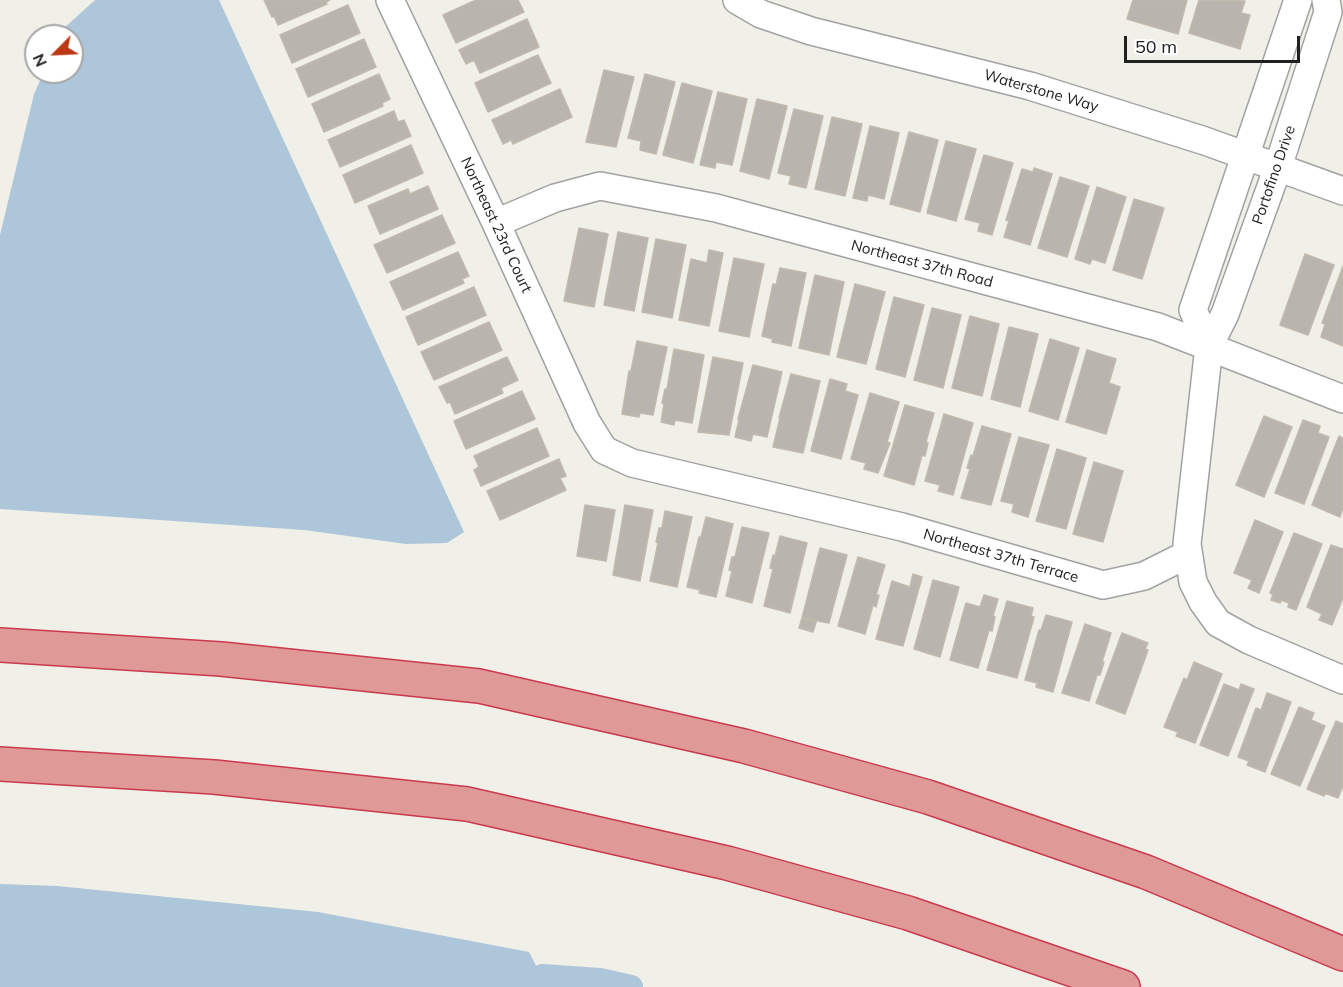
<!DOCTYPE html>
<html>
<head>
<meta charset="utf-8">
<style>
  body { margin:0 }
  #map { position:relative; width:1343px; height:987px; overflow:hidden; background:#f0efe8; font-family:Mulish,sans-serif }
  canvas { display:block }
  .north { position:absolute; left:24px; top:24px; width:60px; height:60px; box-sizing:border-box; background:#fff; border:2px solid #a6a6a6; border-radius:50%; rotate:246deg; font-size:16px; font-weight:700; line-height:24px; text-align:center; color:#212121 }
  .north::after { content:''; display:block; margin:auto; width:21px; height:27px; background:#bc3815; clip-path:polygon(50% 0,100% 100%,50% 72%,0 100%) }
  .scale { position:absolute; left:1124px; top:36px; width:176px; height:27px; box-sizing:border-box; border:3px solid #212121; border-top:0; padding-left:8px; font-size:18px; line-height:21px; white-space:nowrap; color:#212121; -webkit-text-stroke:4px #fff; paint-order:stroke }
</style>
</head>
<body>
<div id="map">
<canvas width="1343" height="987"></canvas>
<div class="north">N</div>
<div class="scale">50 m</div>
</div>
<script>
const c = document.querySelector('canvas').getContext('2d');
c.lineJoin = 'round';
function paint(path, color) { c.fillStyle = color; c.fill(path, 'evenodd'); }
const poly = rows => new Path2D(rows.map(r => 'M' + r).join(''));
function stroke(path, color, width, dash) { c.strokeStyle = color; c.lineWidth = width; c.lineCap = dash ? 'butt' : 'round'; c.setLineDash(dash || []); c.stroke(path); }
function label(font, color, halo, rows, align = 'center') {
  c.font = font + ' Mulish,sans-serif'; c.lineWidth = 6; c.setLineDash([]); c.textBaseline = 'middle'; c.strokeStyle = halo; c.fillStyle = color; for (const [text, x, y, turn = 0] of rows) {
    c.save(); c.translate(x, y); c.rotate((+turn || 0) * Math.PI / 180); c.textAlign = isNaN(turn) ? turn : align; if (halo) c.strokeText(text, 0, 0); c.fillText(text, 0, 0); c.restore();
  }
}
const water = poly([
  [95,0,219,0,464,532,447,543,406,544,304,530,0,509,0,235,34,94,44,72,72,72,72,36,60,36,63,29],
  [0,884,57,886,318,912,529,952,547,987,0,987]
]);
const canal = poly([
  [542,976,600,980,631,987]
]);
const building = poly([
  [264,0,330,0,326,2,327,4,278,25,274,16,272,17,264,0],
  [476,0,518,0,524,12,456,43,443,15,476,0],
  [1133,0,1187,0,1178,34,1127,19,1133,0],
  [1199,0,1245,1,1241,13,1250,15,1240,49,1189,33,1199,0],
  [348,5,360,33,292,63,280,35,348,5],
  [527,19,539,47,480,73,474,60,466,64,459,50,527,19],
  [364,39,376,67,308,97,296,69,364,39],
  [538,55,551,83,488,112,475,83,538,55],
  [604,70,634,77,616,147,586,142,604,70],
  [379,74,390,99,382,103,383,106,324,132,312,104,379,74],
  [645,74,675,82,656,154,640,150,641,141,628,138,645,74],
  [682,83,712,91,693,163,663,155,682,83],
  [560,89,572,117,513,144,511,140,503,144,492,120,560,89],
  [718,92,747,99,732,165,716,162,715,168,700,165,718,92],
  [757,99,787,106,769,179,740,171,757,99],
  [794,109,823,116,806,188,789,184,791,176,778,173,794,109],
  [394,111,398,122,404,120,411,136,340,167,328,140,394,111],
  [832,117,862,124,845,196,815,189,832,117],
  [870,126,899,133,884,199,868,195,867,201,853,198,870,126],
  [909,132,938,140,920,212,890,204,909,132],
  [946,141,976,149,956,221,927,213,946,141],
  [411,145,423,173,355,203,343,175,411,145],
  [984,155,1013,163,992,235,978,231,980,223,965,219,984,155],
  [1034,168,1052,174,1030,245,1004,237,1009,221,1006,220,1022,169,1033,172,1034,168],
  [1060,177,1089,186,1067,257,1038,248,1060,177],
  [428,186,438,209,380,234,368,206,408,189,410,194,428,186],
  [1097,187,1126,197,1105,263,1092,259,1090,264,1075,259,1097,187],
  [1134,199,1164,208,1142,279,1113,270,1134,199],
  [442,215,455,243,387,273,374,245,442,215],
  [579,228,608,234,594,307,564,301,579,228],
  [618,232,648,238,634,311,604,305,618,232],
  [656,239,686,245,672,318,642,312,656,239],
  [709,250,723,253,709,326,679,320,691,259,707,263,709,250],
  [458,252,469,276,462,279,464,283,403,310,390,282,458,252],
  [1305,254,1334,265,1308,335,1280,325,1305,254],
  [734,258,764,264,749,337,719,331,734,258],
  [1343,266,1343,346,1321,337,1325,324,1322,323,1343,266],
  [780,268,806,273,791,346,772,342,773,339,762,336,773,284,776,285,780,268],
  [815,275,844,282,829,355,799,348,815,275],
  [855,284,885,292,866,364,837,357,855,284],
  [474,287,486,315,418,345,406,317,474,287],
  [894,297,924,305,905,377,876,369,894,297],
  [932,308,961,315,943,388,914,380,932,308],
  [970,316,999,324,982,396,952,388,970,316],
  [489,322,502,350,434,380,421,352,489,322],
  [1009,327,1038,334,1020,407,991,399,1009,327],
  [1050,339,1079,348,1058,420,1029,411,1050,339],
  [637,341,667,347,653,415,640,413,639,417,622,414,629,371,631,371,637,341],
  [674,349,704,355,692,423,675,420,674,425,661,422,664,404,662,403,665,389,667,389,674,349],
  [1087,350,1116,359,1109,383,1120,387,1106,434,1066,422,1087,350],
  [507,357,518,380,501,388,503,393,455,414,450,402,447,403,439,387,507,357],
  [713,357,743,363,729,435,698,432,713,357],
  [753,365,782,372,767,437,753,434,751,441,735,437,739,420,738,419,753,365],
  [791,374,820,381,803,453,773,447,780,418,779,418,791,374],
  [830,379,847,384,845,391,858,395,841,459,811,451,830,379],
  [522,391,535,419,466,449,454,421,522,391],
  [870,393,899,402,887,442,890,443,878,473,864,469,866,463,851,459,870,393],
  [905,405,934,413,926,442,928,443,925,456,922,455,914,485,884,476,905,405],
  [944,414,973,423,953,495,938,491,940,485,925,481,944,414],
  [1264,416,1292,427,1264,497,1236,485,1264,416],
  [1303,420,1320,426,1318,433,1329,437,1304,504,1275,493,1303,420],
  [982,426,1011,434,991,505,961,498,970,469,967,468,971,455,973,456,982,426],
  [537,428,549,456,481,486,474,470,479,467,474,456,537,428],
  [1339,436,1343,438,1343,508,1340,517,1312,505,1339,436],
  [1019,437,1049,445,1028,517,1012,512,1014,504,1001,501,1019,437],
  [1057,449,1086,458,1066,529,1036,521,1057,449],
  [559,459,566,476,560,478,566,490,500,520,487,491,559,459],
  [1094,462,1123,471,1103,542,1073,534,1094,462],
  [585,505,615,510,606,561,577,556,585,505],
  [625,505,653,510,640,581,613,575,625,505],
  [665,511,692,517,677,587,650,581,658,543,656,542,659,528,662,528,665,511],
  [706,517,733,524,716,597,699,593,700,590,687,587,699,537,701,537,706,517],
  [1255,520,1283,532,1259,593,1248,588,1252,580,1234,573,1255,520],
  [742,527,769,533,752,603,726,596,732,571,729,570,732,557,735,557,742,527],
  [1294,533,1322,544,1296,610,1288,607,1289,603,1281,600,1280,603,1271,600,1273,595,1270,593,1294,533],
  [780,536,807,543,790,613,764,606,773,569,770,568,773,555,775,556,780,536],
  [1331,545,1343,549,1343,598,1332,625,1319,620,1322,614,1307,607,1331,545],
  [820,548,847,555,829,623,802,618,820,548],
  [858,557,885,565,876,595,879,595,876,607,873,605,865,634,838,626,858,557],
  [913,574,922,577,903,646,876,639,892,581,910,587,913,574],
  [933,580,959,587,940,657,914,649,933,580],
  [984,595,998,599,993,616,995,617,992,631,989,630,978,668,950,660,966,603,980,607,984,595],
  [1007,601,1033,608,1031,616,1034,617,1017,678,987,670,1007,601],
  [1046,615,1072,622,1053,692,1036,687,1037,683,1025,680,1039,630,1041,630,1046,615],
  [802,618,816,622,813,632,799,628,802,618],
  [1085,624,1111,633,1102,662,1104,662,1100,675,1097,675,1089,701,1062,693,1085,624],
  [1122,633,1148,643,1145,649,1148,650,1125,714,1096,703,1122,633],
  [1194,662,1222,674,1195,743,1176,736,1178,732,1164,727,1184,678,1187,680,1194,662],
  [1224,684,1239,690,1241,684,1254,689,1228,756,1200,745,1224,684],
  [1267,693,1291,702,1265,772,1247,765,1249,761,1238,757,1256,708,1261,710,1267,693],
  [1299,707,1314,713,1311,720,1325,726,1300,786,1271,774,1299,707],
  [1336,721,1343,724,1343,786,1338,798,1325,793,1324,796,1307,789,1336,721]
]);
const minor = poly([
  [390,0,496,223,587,423,604,450,632,463,902,527,1103,585,1144,576,1188,554],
  [737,0,761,14,811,31,1030,86,1205,141,1343,191],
  [1326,0,1328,12,1278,167,1225,314,1209,346,1187,544,1193,582,1203,602,1218,623,1249,640,1343,680],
  [496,223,555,198,600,186,716,208,1158,327,1343,399],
  [1209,346,1193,310,1298,0]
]);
const motorway = poly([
  [0,645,221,659,479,686,744,746,928,797,1146,872,1343,954],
  [0,764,214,777,467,804,727,863,908,913,1123,987]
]);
const streetNames = [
  ["Waterstone Way",1041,91,16],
  ["Portofino Drive",1274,175,-71],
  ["Northeast 23rd Court",496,225,65],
  ["Northeast 37th Road",922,264,15],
  ["Northeast 37th Terrace",1001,556,16]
];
paint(water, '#adc6d9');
stroke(canal, '#adc6d9', 24);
paint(building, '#b9b5ae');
stroke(building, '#c0b9ac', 1.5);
stroke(minor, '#a2a2a2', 30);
stroke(motorway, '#ca394c', 36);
stroke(minor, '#fff', 27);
stroke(motorway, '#df9a98', 33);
label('15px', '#212121', '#fff', streetNames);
</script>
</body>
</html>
